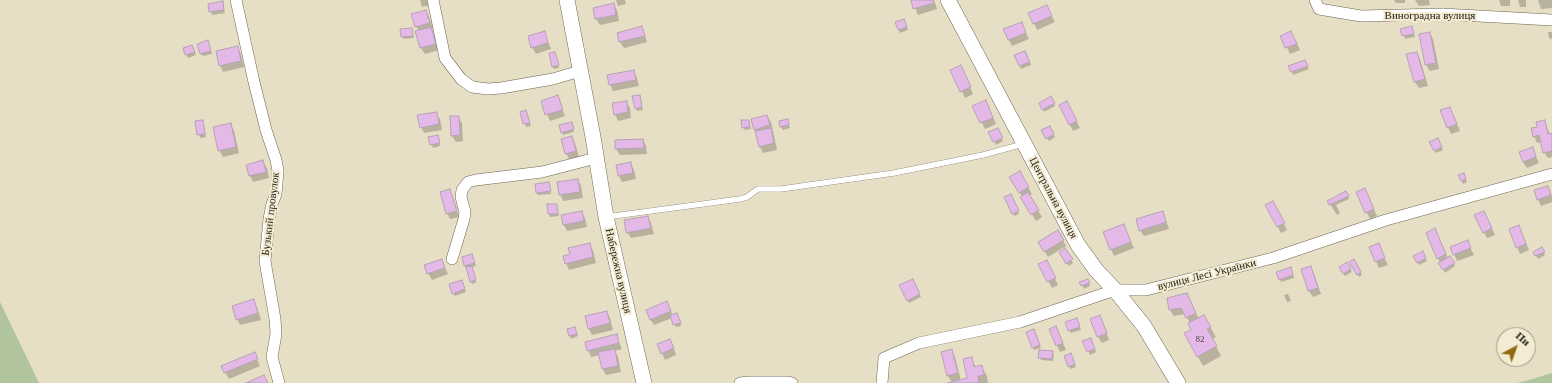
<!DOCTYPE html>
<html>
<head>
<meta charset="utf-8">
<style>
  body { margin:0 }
  #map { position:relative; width:1552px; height:383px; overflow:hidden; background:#e6dec5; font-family:Georgia,serif }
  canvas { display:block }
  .north { position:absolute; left:1496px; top:327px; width:40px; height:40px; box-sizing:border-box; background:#f3ebd2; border:1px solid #9e9885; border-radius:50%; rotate:41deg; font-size:11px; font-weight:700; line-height:16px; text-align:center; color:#1e1b12 }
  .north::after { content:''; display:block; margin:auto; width:14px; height:18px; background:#916910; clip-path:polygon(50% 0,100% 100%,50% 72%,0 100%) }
</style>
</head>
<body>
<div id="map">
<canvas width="1552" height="383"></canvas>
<div class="north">Пн</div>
</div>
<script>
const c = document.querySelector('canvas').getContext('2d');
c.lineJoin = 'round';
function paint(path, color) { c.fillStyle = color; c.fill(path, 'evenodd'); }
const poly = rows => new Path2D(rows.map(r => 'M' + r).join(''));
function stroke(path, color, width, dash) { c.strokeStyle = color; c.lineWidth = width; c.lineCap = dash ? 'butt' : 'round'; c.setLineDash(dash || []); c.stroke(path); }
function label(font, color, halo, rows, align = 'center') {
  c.font = font + ' Georgia,serif'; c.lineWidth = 4; c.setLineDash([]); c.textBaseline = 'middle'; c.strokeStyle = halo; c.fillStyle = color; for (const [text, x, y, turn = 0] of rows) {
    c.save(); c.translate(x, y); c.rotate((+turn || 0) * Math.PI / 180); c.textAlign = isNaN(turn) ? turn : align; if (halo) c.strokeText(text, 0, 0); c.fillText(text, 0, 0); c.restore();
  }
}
const green = poly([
  [0,302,39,383,0,383],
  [1552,373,1552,383,1517,383,1532,379]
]);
const shadow = poly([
  [420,0,429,0,430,5,422,7],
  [616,0,625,0,626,4,618,6],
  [912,0,934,0,937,9,918,15],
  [1394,0,1405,0,1405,3,1396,3],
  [1415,0,1429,0,1430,5,1419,6],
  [1499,0,1510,0,1510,6,1501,6],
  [1518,0,1526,0,1526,7,1520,7],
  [1538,0,1552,0,1552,8,1541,9],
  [222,2,225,13,212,15,209,4],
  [613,4,617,10,619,21,600,25,596,19,594,8],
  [426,11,429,17,433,29,431,29,439,50,425,54,421,48,417,32,419,31,416,26],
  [1050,13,1055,22,1037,30,1034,23],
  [896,23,905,23,908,30,900,33],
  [1021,23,1029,39,1012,46,1004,30],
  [1412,27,1415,37,1405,39,1402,29],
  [642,28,647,42,624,48,620,42],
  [411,29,414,38,404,39,402,37],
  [544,32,551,49,536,54,532,47],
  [1548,32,1552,32,1552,39,1549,38],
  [1429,33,1433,39,1439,69,1430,71,1426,65],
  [1282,37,1295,39,1300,50,1290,54],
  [209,44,212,54,203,56,201,54],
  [237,47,241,54,244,67,223,72,220,65],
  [184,48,194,49,196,55,188,58],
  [555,53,559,68,554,69,553,67],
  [1417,53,1420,59,1428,86,1419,88,1415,82,1408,55],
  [1027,55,1031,65,1021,69,1016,56],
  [1306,64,1309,69,1293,75,1290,67],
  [952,70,964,73,973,94,965,98],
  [633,71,637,78,639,86,613,91,610,84],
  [639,96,643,110,637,111,636,108],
  [557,97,565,116,550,121,542,102],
  [1051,98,1055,106,1044,112,1040,103],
  [626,102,630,108,631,118,618,121,615,114],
  [974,107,989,108,996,124,985,129],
  [1070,108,1080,128,1073,131,1070,125],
  [1450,108,1460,131,1451,134,1441,111],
  [526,111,531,126,526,127,521,113],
  [436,113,440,119,442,130,424,133,421,127],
  [767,116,771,122,777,150,763,153,760,147,755,129],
  [458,117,462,123,463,141,456,142,452,136],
  [787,120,790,128,783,130,781,127],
  [203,121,206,137,200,138,197,122],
  [749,121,751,129,745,130,743,127],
  [1544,121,1550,134,1552,134,1552,157,1548,158,1544,152,1542,142,1537,143,1534,136],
  [230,124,234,131,239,153,223,157,219,150],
  [573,126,574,132,563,135,562,132],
  [1049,127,1055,137,1049,141,1043,130],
  [997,129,1003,141,996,145,990,132],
  [430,137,439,139,440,146,433,148],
  [572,137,575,143,579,157,569,159,566,153],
  [1438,139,1443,150,1436,153,1431,142],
  [643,140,646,146,647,154,620,155,616,149],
  [1532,148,1539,163,1527,168,1523,162],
  [263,162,267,168,269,178,253,182,250,176,247,166],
  [630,164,634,170,636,179,622,182,619,176],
  [1019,172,1032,194,1029,196,1042,217,1036,221,1011,177],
  [1459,176,1465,177,1467,182,1463,184],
  [578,180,581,186,583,198,563,201,560,194],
  [549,183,551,194,538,195,537,193],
  [1547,187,1552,196,1552,202,1541,206,1538,199],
  [1365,189,1377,216,1370,219,1357,193],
  [450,190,453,197,459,217,450,219,447,213],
  [1346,192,1349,199,1336,205,1340,213,1337,215,1328,201],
  [1012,198,1019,214,1014,216,1013,213],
  [1273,203,1287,230,1281,233,1267,206],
  [556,205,559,216,550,217,549,214],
  [581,212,585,218,587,227,567,231,564,225,562,216],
  [1163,212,1169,229,1144,236,1140,230],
  [648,217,651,223,654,234,631,238,627,232],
  [1487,218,1495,235,1487,238,1484,232],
  [1123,225,1134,248,1114,256,1111,249],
  [1519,226,1529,250,1520,254,1517,247],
  [1435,230,1448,258,1450,257,1455,266,1445,273,1438,258],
  [1058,231,1066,246,1048,257,1039,242],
  [1467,241,1474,255,1457,261,1454,254],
  [589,244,593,250,596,263,569,270,566,263,571,255],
  [1378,244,1388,265,1379,268,1370,247],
  [1065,249,1073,263,1069,266,1060,252],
  [1542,249,1545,255,1538,259,1534,252],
  [1422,252,1427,261,1419,265,1414,256],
  [472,256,476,266,471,267,476,283,472,284,465,266],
  [442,261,448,274,432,280,428,273],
  [1354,261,1362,275,1359,277,1351,262],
  [1347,264,1352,272,1345,276,1340,268],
  [1040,265,1050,268,1058,285,1052,288],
  [1311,267,1314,274,1321,294,1313,297,1309,291],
  [1291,268,1294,278,1281,282,1280,279],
  [912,280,921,297,909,303,900,286],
  [1081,282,1089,283,1090,286,1084,289],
  [463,284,466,292,455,296,453,293],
  [1288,294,1291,301,1287,302,1284,295],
  [1168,299,1190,301,1199,319,1209,325,1216,337,1212,339,1221,356,1203,366,1186,334,1192,330,1190,323,1185,314,1174,316,1170,310],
  [253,301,257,307,261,320,240,325,237,319],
  [670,309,673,316,677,314,681,326,676,327,672,318,654,325,650,319],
  [607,312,610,318,613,330,592,335,589,329],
  [1078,322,1081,330,1071,333,1069,330],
  [1103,323,1109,340,1102,343,1098,337],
  [1056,327,1066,350,1060,352,1050,330],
  [575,328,578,336,571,339,568,330],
  [1035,333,1041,348,1034,350,1033,347],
  [616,335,622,349,615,351,618,357,621,372,606,375,602,368,600,355,591,357,586,343],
  [1084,342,1092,342,1096,352,1090,355],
  [673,346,676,355,665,360,662,353],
  [952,351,955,357,961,381,968,379,971,358,976,367,981,366,987,376,988,383,949,383,952,382,948,376],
  [1052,352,1054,354,1053,361,1041,360,1040,357],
  [254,353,260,366,229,379,225,372],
  [1072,357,1076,367,1071,369,1069,366]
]);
const building = poly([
  [911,0,933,0,934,3,913,9,911,0],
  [223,1,224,10,209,12,208,4,223,1],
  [614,3,616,15,595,19,593,8,614,3],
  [1047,5,1052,16,1033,24,1028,13,1047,5],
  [426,10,430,23,415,27,411,14,426,10],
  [904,19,907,27,898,30,895,22,904,19],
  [1022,22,1026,33,1008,40,1003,29,1022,22],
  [642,26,645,36,619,42,617,33,642,26],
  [1412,26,1414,34,1402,36,1400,29,1412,26],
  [431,27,436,44,420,48,415,31,431,27],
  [412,28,413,36,401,37,400,29,412,28],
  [545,31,548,43,531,48,528,36,545,31],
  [1291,31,1297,44,1285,48,1280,36,1291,31],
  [1430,32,1436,63,1425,65,1419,34,1430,32],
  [208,40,211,51,200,54,197,44,208,40],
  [192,45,195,52,185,55,183,48,192,45],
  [238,46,241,61,219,66,216,51,238,46],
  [1025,51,1030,62,1019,66,1014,55,1025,51],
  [555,52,559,65,552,67,549,53,555,52],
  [1417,52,1425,79,1414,82,1406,54,1417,52],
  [1305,60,1308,66,1291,72,1288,66,1305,60],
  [961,65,971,87,960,92,950,70,961,65],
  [634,70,636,80,609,85,607,75,634,70],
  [558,95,563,110,545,115,541,101,558,95],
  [640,95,642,107,635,109,632,96,640,95],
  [1051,96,1055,103,1042,110,1039,103,1051,96],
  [986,100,993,118,980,123,972,106,986,100],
  [627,101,628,112,614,115,612,103,627,101],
  [1067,101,1077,121,1069,125,1059,105,1067,101],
  [1450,107,1457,124,1447,128,1440,110,1450,107],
  [526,110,530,123,523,124,520,112,526,110],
  [437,112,439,124,420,128,417,115,437,112],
  [767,115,770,125,754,130,751,119,767,115],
  [450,116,459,116,460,135,451,136,450,116],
  [788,119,789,125,780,127,779,121,788,119],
  [203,120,205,134,197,135,195,121,203,120],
  [741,120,749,120,750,127,742,128,741,120],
  [1545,120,1548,134,1552,133,1552,151,1543,153,1539,135,1533,137,1531,128,1537,127,1536,122,1545,120],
  [572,122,574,129,561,133,559,125,572,122],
  [231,123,236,147,218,151,213,127,231,123],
  [1050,126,1054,134,1046,139,1041,130,1050,126],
  [771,128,774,143,759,147,755,131,771,128],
  [998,128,1003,138,993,142,988,132,998,128],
  [438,135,440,143,430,145,428,137,438,135],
  [572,136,576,151,565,154,561,139,572,136],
  [1438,138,1442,147,1434,151,1429,142,1438,138],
  [643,139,644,148,615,149,615,140,643,139],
  [1533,147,1536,157,1523,162,1519,152,1533,147],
  [263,160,266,172,249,176,246,165,263,160],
  [631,162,633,173,618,176,616,165,631,162],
  [1020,171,1029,187,1019,193,1009,177,1020,171],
  [1464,173,1466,179,1461,181,1458,175,1464,173],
  [578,179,580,192,559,195,557,182,578,179],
  [549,182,551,191,536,193,535,184,549,182],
  [1548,186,1551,195,1537,200,1534,190,1548,186],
  [1365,188,1374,209,1365,213,1356,192,1365,188],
  [450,189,457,211,446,214,440,192,450,189],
  [1346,191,1349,196,1329,205,1327,201,1346,191],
  [1028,192,1039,210,1031,215,1020,197,1028,192],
  [1011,194,1019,211,1012,214,1004,197,1011,194],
  [1273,201,1285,223,1277,227,1265,205,1273,201],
  [547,204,557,204,558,214,548,214,547,204],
  [582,211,584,221,563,225,561,215,582,211],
  [1163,211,1166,222,1139,231,1136,219,1163,211],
  [1484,211,1492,228,1483,233,1474,215,1484,211],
  [648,216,651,228,626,233,624,220,648,216],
  [1124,224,1131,242,1110,250,1103,232,1124,224],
  [1519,225,1526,244,1516,248,1509,229,1519,225],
  [1435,228,1446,254,1437,259,1426,233,1435,228],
  [1058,230,1064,240,1044,252,1038,242,1058,230],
  [1468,240,1471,248,1453,255,1450,247,1468,240],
  [590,243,593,257,565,264,563,256,570,254,568,248,590,243],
  [1379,243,1385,258,1375,262,1369,247,1379,243],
  [1542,247,1545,252,1535,256,1533,252,1542,247],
  [1065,248,1073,259,1066,264,1059,252,1065,248],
  [1423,251,1426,258,1417,263,1413,256,1423,251],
  [472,254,475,263,464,266,462,257,472,254],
  [1450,256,1455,263,1443,270,1438,263,1450,256],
  [442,259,445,268,427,274,424,265,442,259],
  [1354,259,1361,272,1357,275,1349,262,1354,259],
  [1047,260,1056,278,1047,282,1038,264,1047,260],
  [1347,262,1351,269,1343,274,1339,267,1347,262],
  [472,266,476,280,470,282,466,267,472,266],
  [1311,266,1318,288,1308,291,1301,269,1311,266],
  [1291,267,1293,275,1279,280,1276,272,1291,267],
  [913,279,920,294,907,301,899,285,913,279],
  [1088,279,1090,283,1081,286,1079,282,1088,279],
  [462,280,465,289,452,294,449,284,462,280],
  [1187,293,1196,313,1186,318,1181,308,1169,310,1167,298,1187,293],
  [254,299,258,313,236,320,232,306,254,299],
  [667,301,671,311,650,320,646,310,667,301],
  [607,311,610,323,588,329,585,316,607,311],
  [677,313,681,323,673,325,670,315,677,313],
  [1100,315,1107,333,1097,337,1090,319,1100,315],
  [1204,315,1211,327,1207,329,1217,346,1197,357,1184,333,1191,330,1188,323,1204,315],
  [1077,318,1080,327,1068,331,1065,322,1077,318],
  [1056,326,1063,343,1056,346,1049,329,1056,326],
  [575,327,577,334,569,336,567,329,575,327],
  [1034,329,1040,345,1032,348,1026,332,1034,329],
  [617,334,619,343,587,351,585,342,617,334],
  [1091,338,1095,349,1087,352,1082,341,1091,338],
  [670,339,674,348,661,354,657,344,670,339],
  [615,349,618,366,602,369,598,352,615,349],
  [952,349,958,373,947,376,941,352,952,349],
  [1039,350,1053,351,1052,359,1038,358,1039,350],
  [255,352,258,359,224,373,221,366,255,352],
  [1071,353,1075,364,1068,367,1064,356,1071,353],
  [972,357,974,367,982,365,984,375,978,376,979,383,947,383,967,378,963,359,972,357],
  [264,375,268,383,246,383,264,375]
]);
const lane = poly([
  [606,217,740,199,747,197,758,189,781,189,894,173,983,155,1023,144]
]);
const street = poly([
  [236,0,254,82,266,130,276,160,278,171,276,194,272,204,269,219,265,261,275,319,276,334,272,357,279,383],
  [433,0,445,58,461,79,472,87,488,89,501,88,553,79,580,71],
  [1315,0,1319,9,1361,16,1442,14,1552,20],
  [452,259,464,219,465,212,461,197,462,190,468,182,476,180,542,172,596,158],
  [740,383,748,382,788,382,792,383],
  [882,383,884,358,919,343,1020,322,1115,290,1146,290,1273,258,1386,220,1552,174]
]);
const secondary = poly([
  [567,0,593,137,606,217,644,383],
  [948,0,1078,245,1096,270,1115,290,1144,326,1178,383]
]);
const numberNames = [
  ["82",1200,340]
];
const streetNames = [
  ["Виноградна вулиця",1430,16],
  ["Центральна вулиця",1053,198,62],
  ["Бузький провулок",271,214,-83],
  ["Набережна вулиця",618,271,77],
  ["вулиця Лесі Українки",1207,275,-14]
];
paint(green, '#b0c49e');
paint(shadow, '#0003');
paint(building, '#e5b9e7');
stroke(building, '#b5a2b5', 1);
stroke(lane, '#6d6650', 6);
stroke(street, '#6d6650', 12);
stroke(secondary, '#6d6650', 16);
stroke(lane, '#fff', 5.5);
stroke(street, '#fff', 11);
stroke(secondary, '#fff', 15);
label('9px', '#504247', null, numberNames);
label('11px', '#1e1b12', '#f3ebd2', streetNames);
</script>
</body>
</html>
